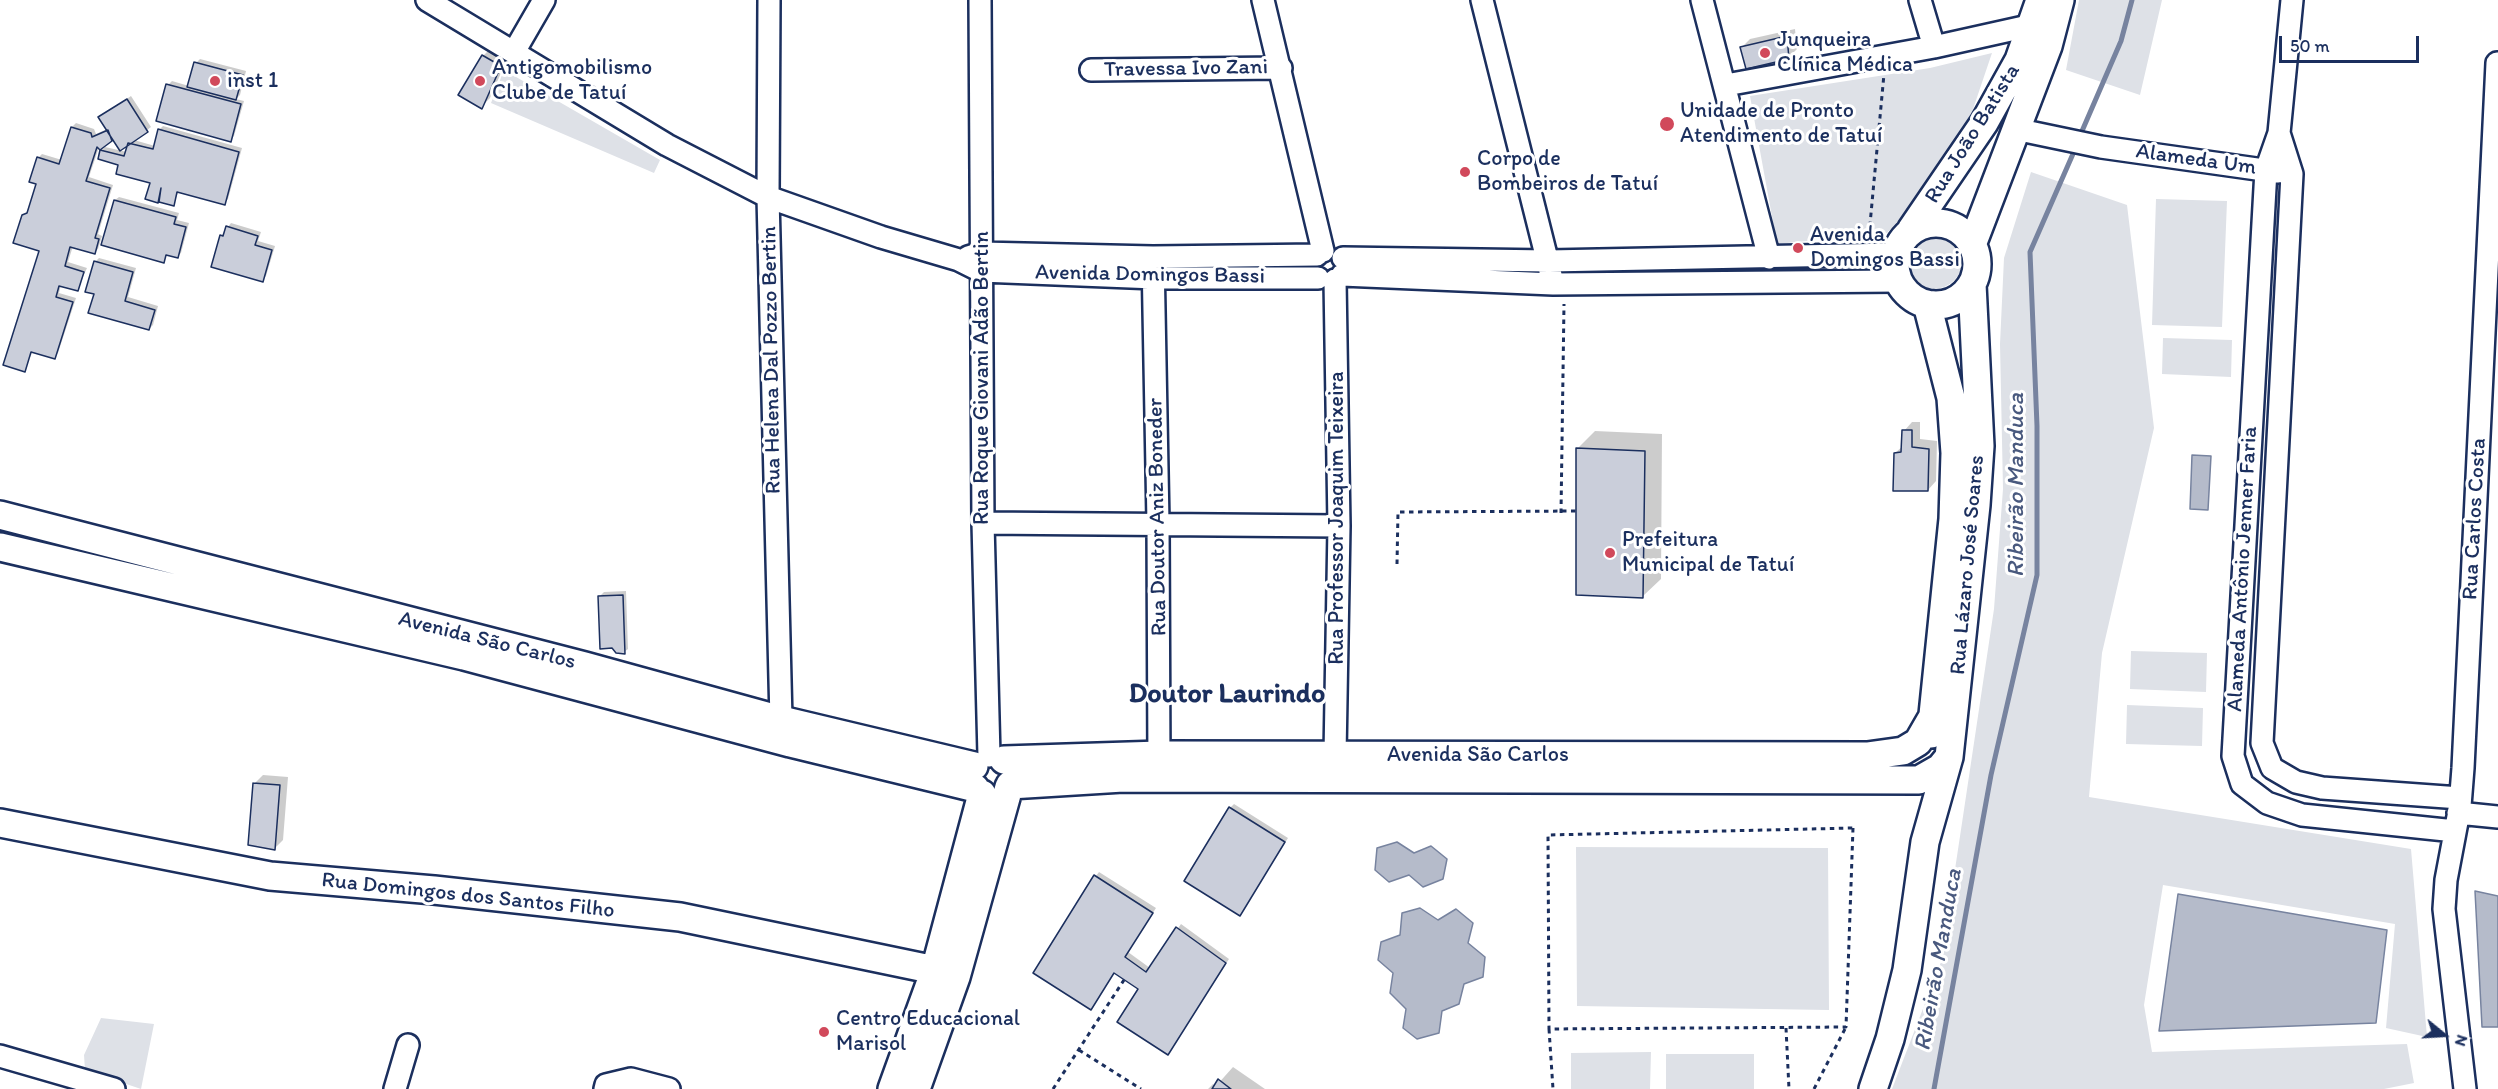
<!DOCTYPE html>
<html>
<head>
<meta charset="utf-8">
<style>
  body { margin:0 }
  #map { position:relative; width:2498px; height:1089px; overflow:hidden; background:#fff; font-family:Itim,sans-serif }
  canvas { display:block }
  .north { position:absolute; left:2414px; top:1005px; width:60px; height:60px; -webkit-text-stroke:4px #fff; paint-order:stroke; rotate:108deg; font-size:16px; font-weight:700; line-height:24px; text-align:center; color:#1b2f5e }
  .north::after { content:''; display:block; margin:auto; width:21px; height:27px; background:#1b2f5e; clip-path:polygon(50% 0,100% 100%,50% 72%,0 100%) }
  .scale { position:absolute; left:2279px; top:36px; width:140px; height:27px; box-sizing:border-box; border:3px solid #1b2f5e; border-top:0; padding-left:8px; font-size:18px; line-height:21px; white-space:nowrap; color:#1b2f5e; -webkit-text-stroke:4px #fff; paint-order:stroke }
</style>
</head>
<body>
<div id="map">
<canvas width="2498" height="1089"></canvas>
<div class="north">N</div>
<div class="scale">50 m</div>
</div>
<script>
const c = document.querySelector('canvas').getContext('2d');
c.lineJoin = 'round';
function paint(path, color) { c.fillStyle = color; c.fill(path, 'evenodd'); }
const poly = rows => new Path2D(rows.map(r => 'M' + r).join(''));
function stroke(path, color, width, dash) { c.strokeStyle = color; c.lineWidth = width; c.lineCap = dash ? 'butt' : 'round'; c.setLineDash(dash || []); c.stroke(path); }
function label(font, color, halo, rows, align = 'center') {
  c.font = font + ' Itim,sans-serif'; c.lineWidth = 6; c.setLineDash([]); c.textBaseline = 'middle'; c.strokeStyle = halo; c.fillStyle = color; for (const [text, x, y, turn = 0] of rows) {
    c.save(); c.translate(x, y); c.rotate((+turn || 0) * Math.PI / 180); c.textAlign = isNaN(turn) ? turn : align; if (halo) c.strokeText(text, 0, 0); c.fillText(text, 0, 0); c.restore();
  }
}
const green = poly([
  [2079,0,2162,0,2140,95,2066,70],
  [1992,53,1971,115,1946,168,1887,233,1777,244,1750,96,1930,68],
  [504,70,660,160,654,173,491,103],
  [2031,172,2127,205,2154,428,2102,653,2089,797,2411,849,2427,1037,2386,1028,2395,924,2163,885,2144,1005,2152,1052,2407,1044,2414,1083,2384,1089,1892,1089,1941,962,1962,823,1994,609,2003,489,2000,344,2004,258],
  [2156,199,2227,201,2222,327,2152,325],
  '1906 261a28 28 0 1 1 56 0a28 28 0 1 1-56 0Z',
  [2163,338,2232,340,2231,377,2162,374],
  [2131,651,2207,653,2206,692,2130,689],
  [2127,705,2203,708,2202,746,2126,744],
  [1576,847,1828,848,1829,1010,1577,1006],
  [101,1018,154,1024,141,1089,85,1070,84,1055],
  [1651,1052,1650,1089,1571,1089,1571,1053],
  [1666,1054,1754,1054,1754,1089,1666,1089]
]);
const water = poly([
  [2192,455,2211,456,2208,510,2190,509,2192,455],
  [1397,842,1414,853,1431,846,1447,859,1443,879,1423,887,1409,875,1389,882,1375,870,1377,848,1397,842],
  [2475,891,2498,896,2498,1027,2482,1027,2475,891],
  [2178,894,2387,930,2376,1023,2159,1031,2178,894],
  [1420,908,1438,920,1456,909,1473,923,1468,943,1485,957,1483,977,1464,984,1459,1004,1442,1011,1439,1033,1417,1039,1403,1028,1406,1009,1390,993,1393,973,1378,960,1381,942,1400,935,1402,913,1420,908]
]);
const shadow = poly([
  [1795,29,1797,49,1789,57,1741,48,1750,39],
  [491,48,508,57,490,98,481,107,483,56],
  [200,59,246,71,240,95,236,99,244,101,234,136,230,140,168,85,172,81,189,86,196,63],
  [131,96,151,127,134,140,155,146,159,130,163,126,242,148,228,199,224,203,179,191,173,204,162,196,157,201,152,182,101,151,105,147,127,152,129,143,113,138,99,147,89,177,113,185,98,234,102,236,98,249,94,253,73,246,68,262,87,268,77,290,61,285,59,293,76,298,58,353,54,357,33,351,24,370,41,250,15,242,38,183,38,158,42,154,62,160,72,127,76,123,94,129,96,134,107,129,104,114],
  [119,197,179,213,177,220,189,223,181,253,177,257,168,254,163,261,115,200],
  [231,223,261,232,258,241,275,246,266,276,262,280,221,236],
  [99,258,136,268,128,297,158,306,153,325,149,329,95,293,95,262],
  [1912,422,1920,422,1920,439,1937,441,1936,481,1928,490,1895,453,1903,446,1904,431],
  [1595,431,1662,434,1661,579,1643,596,1577,449],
  [626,591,628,649,624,652,600,596,604,592],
  [263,775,288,777,283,840,274,849,255,783],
  [1234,804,1288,838,1243,910,1230,808],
  [1099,872,1156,908,1128,952,1150,968,1181,924,1229,959,1168,1053,1140,988,1115,972,1096,876],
  [1233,1067,1265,1089,1208,1089,1213,1084,1216,1086]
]);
const stream = poly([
  [2079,138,2121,41,2132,0],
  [1934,1089,1991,775,2037,575,2037,426,2030,252,2076,147]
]);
const building = poly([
  [1787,36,1789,59,1746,69,1740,47,1787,36],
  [482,55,501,66,482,109,458,95,482,55],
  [194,62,243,75,236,100,187,87,194,62],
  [166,84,241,104,231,142,156,121,166,84],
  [127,99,148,132,120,151,98,117,127,99],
  [71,127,91,133,92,137,108,130,112,141,100,150,97,147,86,181,110,188,95,238,99,239,95,254,70,247,65,266,84,272,78,291,59,286,56,297,73,302,55,359,31,352,25,372,3,365,39,251,13,243,22,215,27,213,36,184,29,182,37,157,59,164,71,127],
  [158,129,239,152,225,205,177,192,174,206,159,202,161,188,158,203,145,199,150,183,116,174,118,165,98,159,100,150,124,156,128,143,153,149,158,129],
  [114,200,176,217,174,224,186,227,178,258,166,255,164,263,101,245,114,200],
  [226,226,258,236,255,245,272,250,263,282,211,267,220,235,223,236,226,226],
  [94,261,133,272,125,301,155,310,149,330,88,313,94,294,85,292,94,261],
  [1902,430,1912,430,1912,447,1929,449,1928,491,1893,491,1894,453,1901,452,1902,430],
  [1576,448,1645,451,1643,598,1576,595,1576,448],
  [623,595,625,654,616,653,612,648,600,649,598,596,623,595],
  [253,783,280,785,275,850,248,845,253,783],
  [1229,807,1285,842,1240,916,1184,881,1229,807],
  [1094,875,1153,913,1125,957,1146,972,1176,927,1226,963,1168,1055,1117,1022,1138,989,1114,973,1091,1010,1033,973,1094,875],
  [1218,1079,1231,1089,1212,1089,1218,1079]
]);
const path = poly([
  [1869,235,1884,74],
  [1561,513,1564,304],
  [1397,564,1398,512,1576,511],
  [1853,828,1846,1027,1549,1029,1548,835,1853,828],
  [1786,1028,1789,1089],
  [1549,1029,1553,1089],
  [1079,1050,1141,1089],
  [1053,1089,1124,980],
  [1814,1089,1846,1027]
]);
const minor = poly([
  [427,0,667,145,768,197,881,237,959,260,981,271,1155,278,1318,278],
  [769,0,768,197,781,720,775,733],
  [980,0,983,523,989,756],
  [1263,0,1323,251],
  [1482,0,1551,275],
  [1702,0,1769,258],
  [1920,0,1934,47],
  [2292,0,2279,133,2266,170,2233,756,2242,784,2267,803,2302,815,2455,831],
  [514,52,544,0],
  [1091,70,1281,68],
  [1726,85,1934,47,2033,25],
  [2015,129,2101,147,2278,172],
  [2279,133,2292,174,2262,743,2272,768,2296,782,2322,788,2460,798],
  [968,257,981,253,1153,257,1317,255],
  [1153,257,1158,523,1159,770],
  [1343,258,1549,261,1895,254],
  [1342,275,1553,284,1898,281],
  [1335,280,1339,526,1335,755],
  [983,523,1339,526],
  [2458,813,2498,817],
  [0,1056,114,1089],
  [395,1089,408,1045],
  [605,1089,606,1085,631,1079,669,1089],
  [2465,1089,2444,909,2446,880,2460,806,2463,768,2497,63]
]);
const major = poly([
  '1895 264a41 41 0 1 1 82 0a41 41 0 1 1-82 0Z',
  [1911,230,1984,123,2019,60,2040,0],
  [1972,245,2048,46,2060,0],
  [1927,304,1951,398,1955,453,1953,519,1931,734],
  [0,515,585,666,781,720,974,766],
  [0,547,464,656,790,743,975,788],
  [1004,760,1160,755,1867,756,1903,751,1918,742,1933,716],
  [1010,785,1123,778,1919,780,1940,768,1949,757],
  [0,823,270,876,434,890,680,917,935,970,956,977],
  [892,1089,935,970,982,794],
  [916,1089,956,977,1009,787],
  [1873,1089,1890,1039,1907,970,1925,842,1949,757,1976,505,1980,446,1972,284]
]);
const markers = [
  [1765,53,6,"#d1495b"],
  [215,81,6,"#d1495b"],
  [480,81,6,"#d1495b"],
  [1667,124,8,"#d1495b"],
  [1465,172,6,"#d1495b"],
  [1798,248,6,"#d1495b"],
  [1610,553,6,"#d1495b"],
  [824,1032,6,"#d1495b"]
];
const poiNames = [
  ["Junqueira",1777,40],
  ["Clínica Médica",1777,65],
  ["Antigomobilismo",492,68],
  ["Clube de Tatuí",492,93],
  ["inst 1",227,81],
  ["Unidade de Pronto",1680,111],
  ["Atendimento de Tatuí",1680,136],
  ["Corpo de",1477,159],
  ["Bombeiros de Tatuí",1477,184],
  ["Avenida",1810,235],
  ["Domingos Bassi",1810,260],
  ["Prefeitura",1622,540],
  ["Municipal de Tatuí",1622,565],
  ["Centro Educacional",836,1019],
  ["Marisol",836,1044]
];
const streetNames = [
  ["Travessa Ivo Zani",1186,69,-1],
  ["Rua João Batista",1973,134,-58],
  ["Alameda Um",2196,160,8],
  ["Avenida Domingos Bassi",1150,275,1],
  ["Rua Helena Dal Pozzo Bertin",772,360,-91],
  ["Rua Roque Giovani Adão Bertin",982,378,-90],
  ["Rua Doutor Aniz Boneder",1158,517,-91],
  ["Rua Professor Joaquim Teixeira",1337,518,-90],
  ["Rua Carlos Costa",2475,519,-87],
  ["Rua Lázaro José Soares",1968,565,-85],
  ["Alameda Antônio Jenner Faria",2243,569,-87],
  ["Avenida São Carlos",487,641,14],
  ["Avenida São Carlos",1478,755],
  ["Rua Domingos dos Santos Filho",468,896,6]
];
const waterNames = [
  ["Ribeirão Manduca",2017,485,-90],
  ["Ribeirão Manduca",1939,960,-80]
];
const districtNames = [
  ["Doutor Laurindo",1227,695]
];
paint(green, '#dee1e7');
paint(water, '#b5bbca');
stroke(water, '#77839f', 1.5);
paint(shadow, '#0003');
stroke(stream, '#77839f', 5);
paint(building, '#caceda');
stroke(building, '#1b2f5e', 1.5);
stroke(minor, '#1b2f5e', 26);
stroke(major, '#1b2f5e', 32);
stroke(path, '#1b2f5e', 3, [4.5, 4.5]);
stroke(minor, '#fff', 21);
stroke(major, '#fff', 27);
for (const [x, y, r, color] of markers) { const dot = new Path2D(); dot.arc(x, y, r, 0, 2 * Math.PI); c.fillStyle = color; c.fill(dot); stroke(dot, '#fff', 2); }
label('22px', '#1b2f5e', '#fff', poiNames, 'left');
label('22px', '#1b2f5e', '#fff', streetNames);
label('italic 24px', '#49597e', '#fff', waterNames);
label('bold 28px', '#1b2f5e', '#fff', districtNames);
</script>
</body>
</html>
